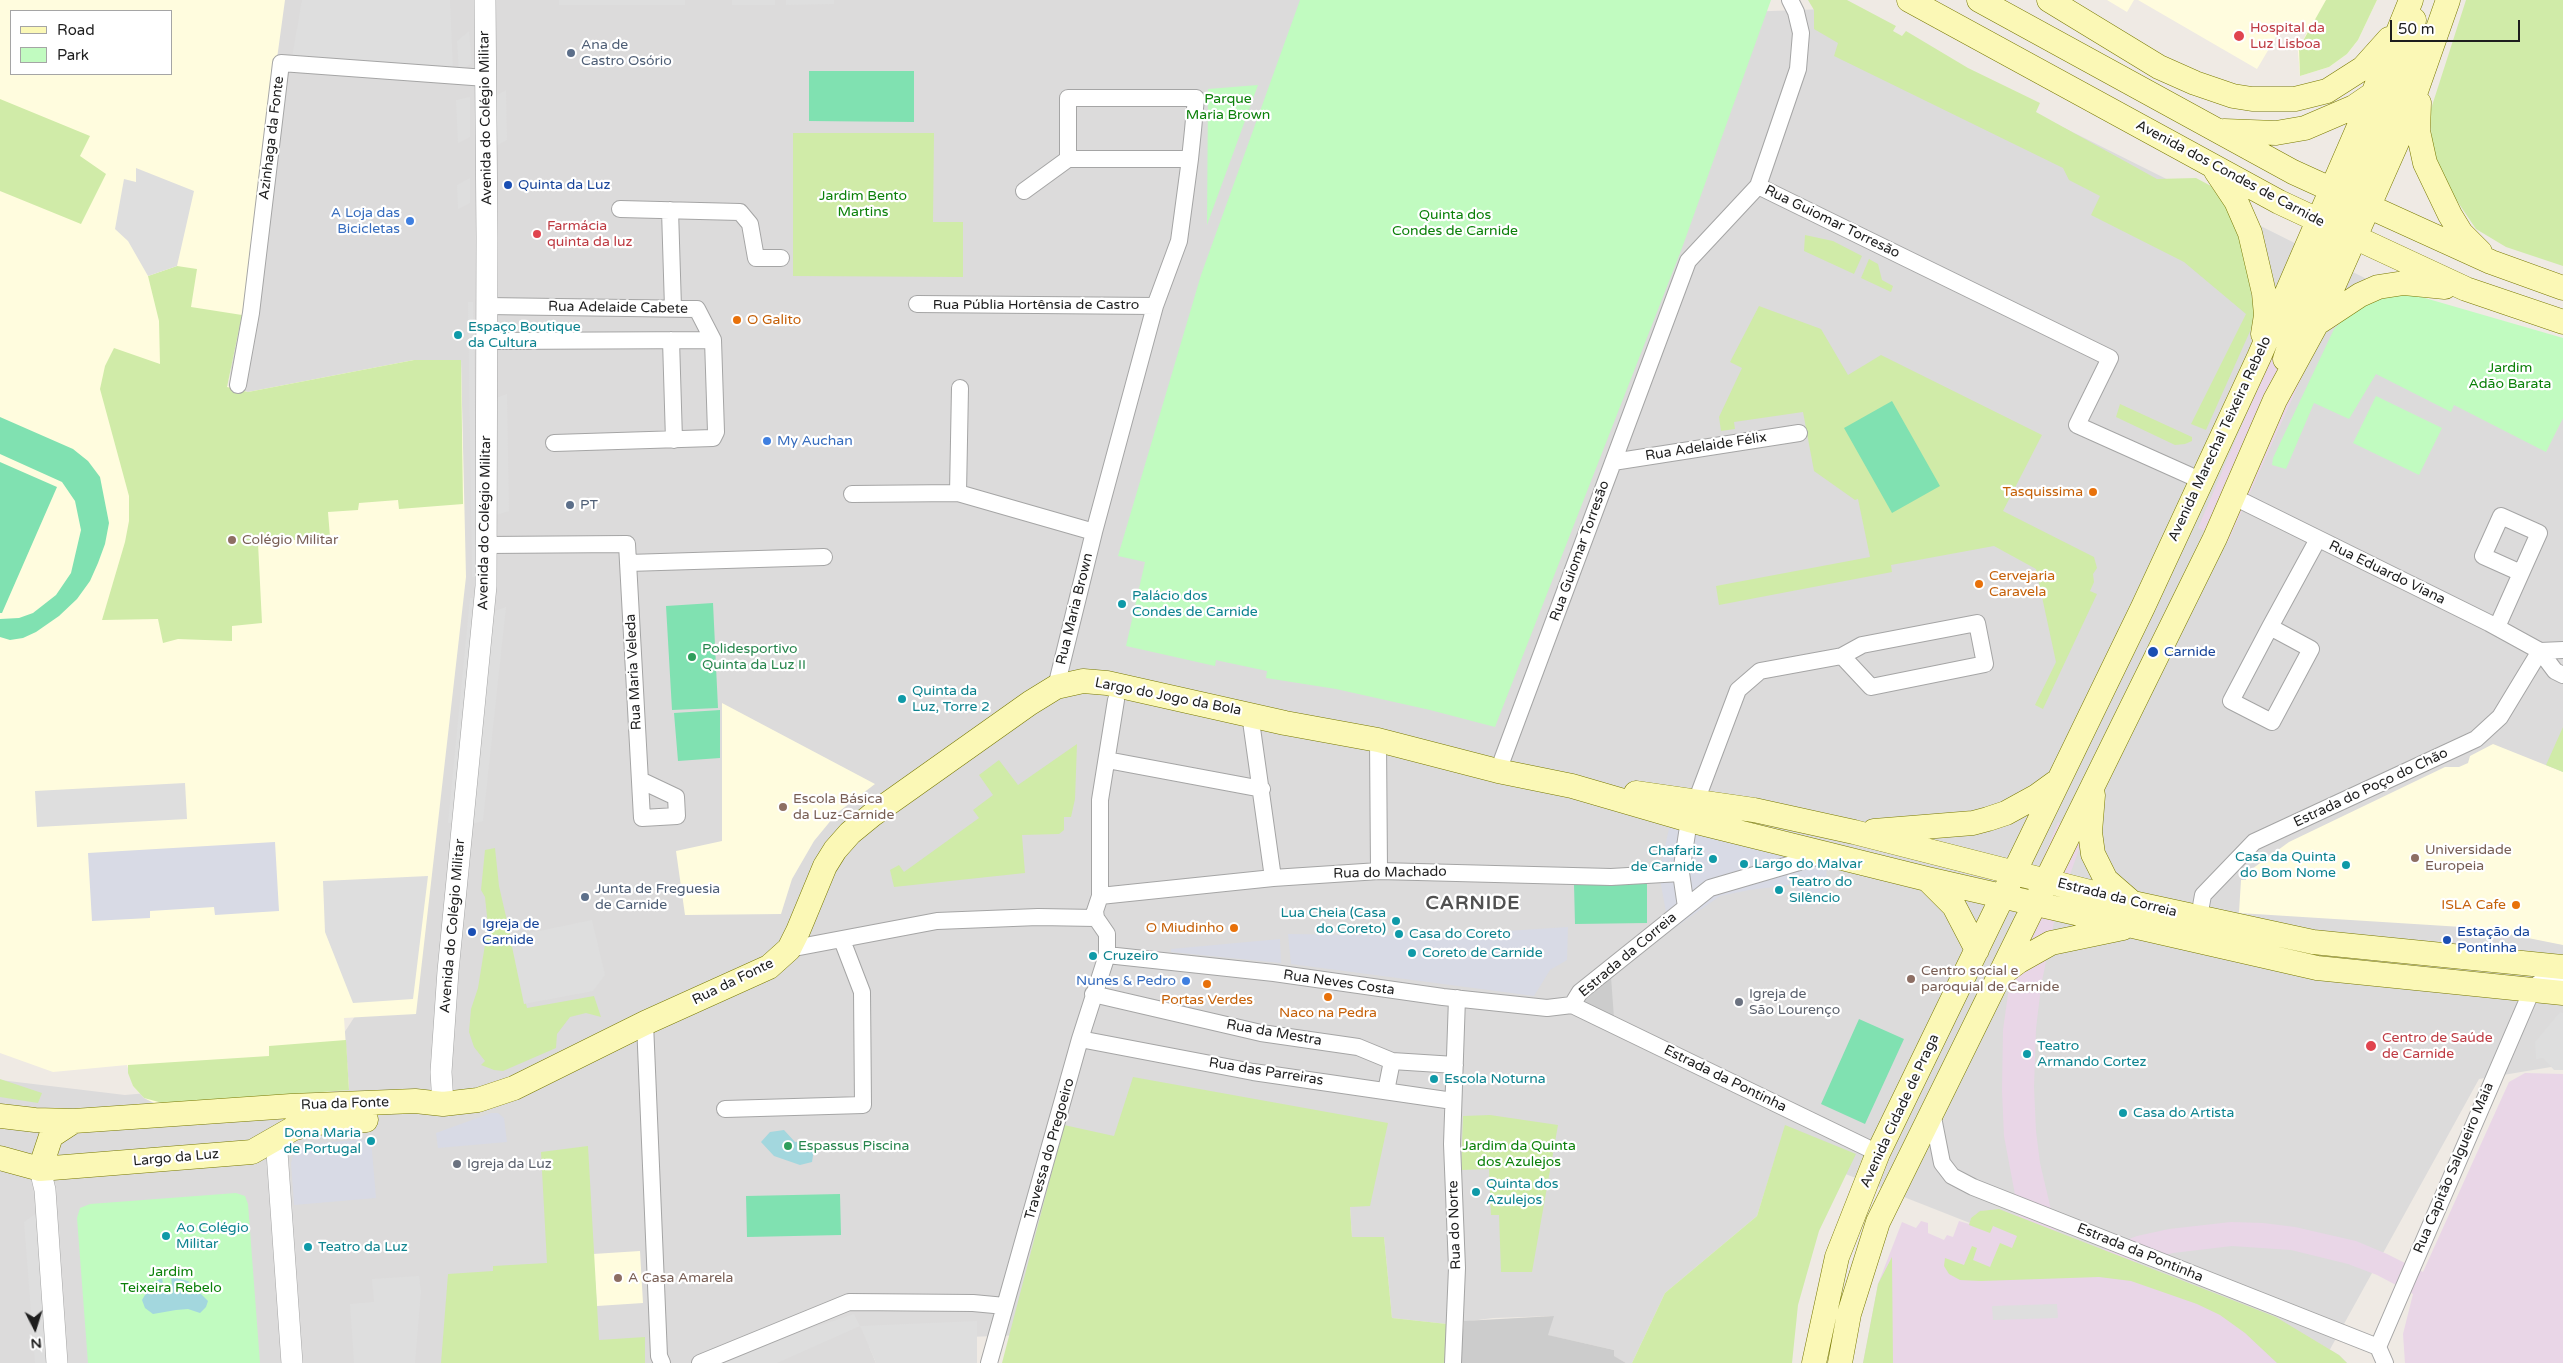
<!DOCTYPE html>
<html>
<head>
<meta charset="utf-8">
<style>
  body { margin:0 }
  #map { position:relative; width:2563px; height:1363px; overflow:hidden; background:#efeae4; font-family:"Varela Round",sans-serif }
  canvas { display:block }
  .legend { position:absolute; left:10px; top:10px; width:162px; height:65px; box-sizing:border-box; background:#fff; border:1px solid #a5a5a5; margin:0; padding:6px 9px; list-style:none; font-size:15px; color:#1e1e1e }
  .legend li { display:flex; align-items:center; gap:10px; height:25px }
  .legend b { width:25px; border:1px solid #a5a5a5 }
  .north { position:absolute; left:10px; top:1303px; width:50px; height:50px; -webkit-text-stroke:4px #fff; paint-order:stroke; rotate:175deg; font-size:14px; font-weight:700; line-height:20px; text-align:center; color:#1e1e1e }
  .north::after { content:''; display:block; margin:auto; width:18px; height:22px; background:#1e1e1e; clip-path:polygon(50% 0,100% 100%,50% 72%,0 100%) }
  .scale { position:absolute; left:2390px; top:20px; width:130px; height:22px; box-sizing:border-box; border:2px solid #1e1e1e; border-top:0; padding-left:6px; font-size:15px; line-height:18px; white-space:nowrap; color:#1e1e1e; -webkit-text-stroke:4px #fff; paint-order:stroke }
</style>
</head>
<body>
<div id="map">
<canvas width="2563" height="1363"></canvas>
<ul class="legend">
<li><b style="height:6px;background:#fbf8b6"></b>Road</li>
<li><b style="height:14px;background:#c1fbc0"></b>Park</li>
</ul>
<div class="north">N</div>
<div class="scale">50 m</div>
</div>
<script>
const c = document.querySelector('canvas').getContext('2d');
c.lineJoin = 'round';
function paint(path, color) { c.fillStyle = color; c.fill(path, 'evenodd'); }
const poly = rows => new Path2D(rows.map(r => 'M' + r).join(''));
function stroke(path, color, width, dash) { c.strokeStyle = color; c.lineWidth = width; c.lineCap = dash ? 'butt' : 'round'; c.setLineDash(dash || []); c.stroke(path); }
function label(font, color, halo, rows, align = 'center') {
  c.font = font + ' "Varela Round",sans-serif'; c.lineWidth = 4.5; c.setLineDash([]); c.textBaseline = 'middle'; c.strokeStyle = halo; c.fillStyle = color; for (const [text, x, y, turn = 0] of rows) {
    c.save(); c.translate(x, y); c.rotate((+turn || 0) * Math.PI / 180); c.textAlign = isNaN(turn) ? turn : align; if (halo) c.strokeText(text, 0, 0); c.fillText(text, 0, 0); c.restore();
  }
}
const residential = poly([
  [258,0,1326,0,1744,12,1826,9,2497,344,2563,365,2563,1065,2479,1079,2323,1362,1815,1162,1775,1159,1757,1216,1665,1293,1632,1363,1626,1363,1613,1356,1614,1350,1547,1335,1553,1316,1493,1318,1447,1324,1392,1318,1384,1237,1352,1237,1350,1207,1385,1137,1024,1335,883,1340,869,1346,876,1363,0,1363,0,1080,125,1095,315,1078,395,954,227,417]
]);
const industrial = poly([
  [2285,324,2319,339,2228,542,2198,528],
  [2058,822,2084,835,2055,917,2041,986,2036,1029,2034,1087,2036,1131,2040,1163,2056,1231,2102,1249,2137,1236,2169,1229,2231,1222,2263,1223,2295,1227,2356,1241,2387,1254,2423,1272,2509,1082,2525,1073,2563,1074,2563,1363,2405,1363,2403,1334,2413,1294,2377,1275,2348,1264,2291,1250,2232,1246,2173,1253,2135,1262,2276,1317,2339,1355,2347,1363,1863,1363,1878,1284,1902,1222,1916,1228,1921,1221,1928,1223,1928,1233,1944,1240,1947,1235,1953,1237,1959,1221,1969,1224,1971,1218,1980,1211,1999,1209,2019,1216,2004,1136,2002,1091,2003,1030,2014,951,2033,883]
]);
const education = poly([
  [0,0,285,0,242,315,227,386,248,392,414,360,461,360,466,577,416,1014,344,1018,349,1090,235,1098,223,1101,154,1103,144,1098,133,1086,127,1065,53,1072,0,1053],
  [11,11,171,11,171,74,11,74],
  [2107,0,2134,0,2127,12],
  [2138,0,2377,0,2358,40,2347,54,2329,67,2300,76,2298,51,2307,32,2286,20,2257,69],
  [722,703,875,784,837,813,814,841,792,879,781,914,685,915,676,851,722,841],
  [2493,744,2563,772,2563,945,2488,930,2462,927,2239,913,2241,880,2246,880,2245,874,2289,842,2445,767,2459,767,2468,763,2470,756],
  [640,1251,643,1303,597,1306,593,1254]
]);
const religious = poly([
  [1611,977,1614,1018,1578,1001],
  [1554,1316,1548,1335,1614,1350,1614,1356,1626,1363,1460,1363,1464,1321]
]);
const grass = poly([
  [1808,0,1847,0,1896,26,1893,31,1902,36,1906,31,1968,68,2040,103,2036,112,2157,179,2196,178,2211,186,2226,207,2244,250,2254,312,2251,329,2206,430,2191,424,2246,314,2184,262,2091,215,2100,196,2069,180,2063,168,1834,56,1838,43,1814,29,1814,10],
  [2326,0,2377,0,2358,40,2347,54,2329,67,2300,76,2299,48],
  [2466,0,2563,0,2563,266,2506,247,2476,229,2453,195,2438,163,2432,144,2430,112],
  [0,99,90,136,80,156,106,174,81,224,0,191],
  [793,133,934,133,933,222,963,222,963,277,793,276],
  [1805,235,1833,241,1862,256,1854,274,1804,251],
  [1869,259,1878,264,1882,280,1893,286,1891,292,1861,278],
  [177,266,197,269,191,307,242,315,227,387,248,392,414,360,461,360,463,504,399,509,398,500,359,503,358,510,328,512,330,537,258,543,262,623,232,626,232,641,178,639,163,643,158,619,102,620,125,542,129,521,129,496,100,389,105,366,114,348,160,364,159,321,148,276],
  [1759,306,1821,329,1848,375,1881,355,2042,435,2003,511,2094,557,2097,568,2093,574,2094,582,2090,591,2097,594,2043,709,2035,705,2056,662,2036,569,1994,546,1891,565,1892,572,1719,605,1716,586,1870,557,1858,499,1855,500,1814,471,1803,412,1734,422,1735,429,1721,431,1719,417,1742,368,1730,362],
  [2120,404,2192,437,2192,441,2185,444,2175,445,2116,417],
  [2563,727,2563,772,2546,765],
  [1077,744,1075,799,1071,817,1064,817,1064,830,1059,834,1022,835,1025,873,894,887,890,870,899,865,904,872,979,818,973,810,993,795,979,775,999,760,1018,785],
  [495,848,499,886,527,1008,594,996,601,1017,586,1013,570,1017,557,1034,556,1048,503,1071,494,1070,481,1065,485,1061,474,1047,469,1032,471,1009,478,988,488,926,485,897,481,890,485,850],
  [346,1040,349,1090,166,1104,144,1098,133,1086,128,1073,128,1065,269,1056,269,1046],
  [1133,1077,1388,1123,1370,1206,1350,1207,1352,1237,1384,1237,1392,1318,1447,1324,1446,1363,1002,1363,1064,1125,1114,1136],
  [0,1079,42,1093,38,1103,0,1097],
  [1490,1115,1558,1125,1532,1272,1501,1272,1499,1215,1491,1215,1489,1169,1461,1170,1463,1116],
  [1785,1125,1856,1154,1819,1231,1798,1305,1792,1363,1632,1363,1665,1293,1757,1216],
  [588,1146,599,1340,645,1337,645,1363,441,1363,448,1274,493,1271,493,1266,547,1263,541,1152],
  [1999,1209,2276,1317,2339,1355,2347,1363,2277,1363,2245,1333,2220,1315,2197,1304,2131,1281,2099,1277,1981,1281,1960,1280,1949,1274,1944,1266,1945,1258,1964,1265,1972,1246,1977,1248,1973,1260,1990,1267,2000,1243,2012,1248,2017,1236,1993,1226,1990,1233,1969,1225,1971,1218,1980,1211],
  [1892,1257,1893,1363,1863,1363,1878,1284]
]);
const park = poly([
  [1300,0,1771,0,1682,248,1495,727,1430,710,1336,689,1266,678,1267,671,1220,661,1216,660,1215,666,1126,646,1145,562,1118,556,1201,275],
  [1258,85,1207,225,1208,89],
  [2411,294,2563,338,2563,418,2546,452,2454,405,2451,412,2376,374,2349,419,2314,403,2286,469,2272,465,2273,458,2334,329,2349,314,2362,306,2393,295],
  [2376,396,2442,428,2419,475,2353,443],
  [236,1193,245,1196,248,1204,260,1363,88,1363,77,1218,80,1208,90,1204]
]);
const pitch = poly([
  [809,71,914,71,914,122,809,121],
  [1892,401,1940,486,1892,513,1844,428],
  [0,417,73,449,88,461,100,477,109,523,105,544,98,563,90,581,77,599,59,616,36,632,23,638,10,640,0,637,0,619,19,618,33,613,56,595,71,573,81,530,75,501,62,482,0,454],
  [0,462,57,487,2,613,0,613],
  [713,603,718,708,672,710,666,606],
  [720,710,720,758,678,761,674,713],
  [1647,882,1647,923,1575,924,1574,884],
  [1859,1019,1904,1039,1865,1124,1821,1104],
  [840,1194,841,1235,747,1237,746,1196]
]);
const parking = poly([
  [302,0,450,0,453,70,292,57],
  [559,0,685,0,685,5,559,5],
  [732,0,775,0,775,5,732,5],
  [786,0,834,0,834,4,786,5],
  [469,31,472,63,459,72,457,41],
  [506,90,507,140,494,147,494,97],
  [470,97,470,137,458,143,456,100],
  [136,168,194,191,177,266,148,276,128,241,115,229,124,179,136,182],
  [470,178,470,203,458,209,457,185],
  [468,302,473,302,478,577,472,577],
  [507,394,509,511,496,515,496,398],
  [470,598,477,598,454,823,448,823],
  [506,607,483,821,472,824,494,611],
  [185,783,187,819,37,827,35,791],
  [428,876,413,999,353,1003,325,932,323,881],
  [592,920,605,975,593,991,524,1004,510,937],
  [2560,1012,2563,1013,2563,1070,2554,1070,2543,1058,2536,1059,2535,1042],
  [35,1214,38,1227,48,1363,35,1363,24,1222],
  [419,1276,421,1291,415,1363,354,1363,350,1304,374,1302,372,1279],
  [2057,1304,2058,1318,1993,1320,1992,1306],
  [854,1314,860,1326,977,1321,977,1363,876,1363,860,1326,777,1363,716,1363,738,1353]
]);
const plaza = poly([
  [1672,815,1826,854,1827,901,1800,906,1796,884,1749,890,1720,896,1673,929,1668,923,1659,874],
  [275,842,279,911,215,915,214,907,150,911,150,918,92,921,88,853],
  [1568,927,1567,960,1550,970,1534,996,1291,964,1288,934,1428,936],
  [1280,939,1281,963,1171,952,1171,949],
  [491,1113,498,1113,504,1118,507,1142,438,1148,436,1133],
  [371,1139,376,1198,294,1205,291,1163,295,1150,307,1144]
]);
const water = poly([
  [784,1130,795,1142,807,1141,814,1149,812,1162,800,1165,774,1156,761,1142,770,1132],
  [171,1277,188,1281,208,1301,206,1307,200,1313,188,1309,176,1310,153,1314,145,1308,142,1300,152,1283,162,1278,165,1294,173,1293]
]);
const minor = poly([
  [1758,186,2110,358,2077,425,2202,481],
  [1024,191,1068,159],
  [620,209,740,212,750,224,756,258,781,258],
  [670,210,673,308],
  [917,304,1155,306],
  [487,306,697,309,713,340,716,432,713,438,554,443],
  [671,340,674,440],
  [487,341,713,340],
  [238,385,251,313,281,63,486,78],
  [960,388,958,493,1094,532],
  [1613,462,1799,433],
  [852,494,958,493],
  [2234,497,2489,623,2540,651,2555,671,2563,675],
  [486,545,627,544,642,818,677,816,676,797,640,780],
  [628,563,824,557],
  [2270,627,2311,649,2272,722,2231,701,2270,627,2318,539],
  [2497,627,2539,533,2501,516,2483,556,2521,573],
  [2540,651,2563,650],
  [1056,687,1094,532,1155,306,1179,241,1190,159,1193,130,1196,98,1068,98,1068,159,1190,159],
  [1250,714,1273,878],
  [1378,740,1379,871],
  [1107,760,1262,789],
  [1498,771,1688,261,1758,186,1798,69,1801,33,1796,12,1790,0],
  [1100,896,1273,878,1379,871,1611,877,1681,873],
  [1686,907,1681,873,1689,820,1738,690,1760,671,1842,656,1862,645,1977,623,1985,664,1871,687,1842,656],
  [2199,917,2203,895,2254,842,2476,739,2500,717,2540,651],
  [789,949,937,921,1038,917,1096,918],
  [1107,955,1274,973,1443,997,1547,1008,1572,1005],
  [1093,994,1261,1033,1358,1047,1392,1061,1455,1065],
  [1572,1005,1878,1153],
  [1572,1005,1580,992,1710,888,1823,855],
  [645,1023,659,1356,662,1363],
  [1080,1039,1253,1072,1453,1101],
  [1386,1091,1392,1061],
  [725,1109,863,1105,862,992,842,940],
  [1932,1112,1942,1163,1952,1176,1973,1187,2378,1347,2385,1363],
  [2378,1347,2532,990,2539,983,2563,975],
  [700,1363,849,1302,973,1303,1005,1306],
  [989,1363,1080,1039,1107,955,1107,934,1096,918,1095,911,1100,896,1100,800,1116,700],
  [1453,1363,1457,1268,1452,1144,1457,998]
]);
const tertiary = poly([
  [443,1104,441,1072,448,971,486,586,487,237,485,0],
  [276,1138,292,1363],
  [40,1169,45,1190,57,1363]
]);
const secondary = poly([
  [1909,0,2279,202,2466,289,2563,322],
  [1979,0,2293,172,2491,262,2563,288],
  [2049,0,2159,67,2195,83,2233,96,2252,99,2295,99,2327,91,2363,68,2389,39],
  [2419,103,2418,131,2425,163,2450,215,2461,233,2480,252],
  [2224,131,2276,133,2305,128,2354,107,2373,94],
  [2216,171,2236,201,2250,233,2264,293,2266,315,2263,334],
  [2319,322,2360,295,2378,287,2404,283,2445,287],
  [2285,359,2300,315,2379,136,2406,58,2414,20],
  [1636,793,1754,810,1854,832,2133,903,2313,942,2563,967],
  [2093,795,2090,832,2093,854,2106,880,2129,900],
  [1874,831,1973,823,1988,819,2006,813,2037,796,2055,783],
  [1927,879,1954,906,1977,950],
  [2000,975,2019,961,2051,943,2123,928],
  [0,1116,35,1120,74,1121,291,1106,415,1101,443,1104,478,1100,514,1088,645,1023,769,967,789,949,798,931,825,866,835,850,850,833,872,815,1030,703,1056,687,1083,681,1107,683,1285,723,1378,740,1498,771,1572,786,1689,820,1927,879,2317,968,2563,993],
  [0,1158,40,1169,252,1152,294,1128,317,1123,366,1120],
  [40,1169,51,1136,74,1121],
  [1814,1363,1837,1257,1878,1153,2143,607,2259,357,2373,94,2411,0],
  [1840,1363,1849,1314,1878,1222,2215,538,2275,400,2317,323,2402,131,2448,0]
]);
const markers = [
  [2239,36,6,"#e0444e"],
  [571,53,5,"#5c6f8a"],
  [508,185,5,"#1a4fb4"],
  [410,221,5,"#3f7fe0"],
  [537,234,5,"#e0444e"],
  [737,320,5,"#e8710a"],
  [458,335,5,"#0f9aa8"],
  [767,441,5,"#3f7fe0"],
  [2093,492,5,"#e8710a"],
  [570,505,5,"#5c6f8a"],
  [232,540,5,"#8d6e63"],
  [1979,584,5,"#e8710a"],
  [1122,604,5,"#0f9aa8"],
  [2153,652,6,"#1a4fb4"],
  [692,657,5,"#2e9e5b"],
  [902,699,5,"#0f9aa8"],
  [783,807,5,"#8d6e63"],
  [2415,858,5,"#8d6e63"],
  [1713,859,5,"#0f9aa8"],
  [1744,864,5,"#0f9aa8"],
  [2346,865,5,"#0f9aa8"],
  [1779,890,5,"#0f9aa8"],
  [585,897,5,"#5c6f8a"],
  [2516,905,5,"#e8710a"],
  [1396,921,5,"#0f9aa8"],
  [1234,928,5,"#e8710a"],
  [472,932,5,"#1a4fb4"],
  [1399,934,5,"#0f9aa8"],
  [2447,940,5,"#1a4fb4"],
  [1412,953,5,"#0f9aa8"],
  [1093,956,5,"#0f9aa8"],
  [1911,979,5,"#8d6e63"],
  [1186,981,5,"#3f7fe0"],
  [1207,984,5,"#e8710a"],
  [1328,997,5,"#e8710a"],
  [1739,1002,5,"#6b7280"],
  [2371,1046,6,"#e0444e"],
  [2027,1054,5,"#0f9aa8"],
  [1434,1079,5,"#0f9aa8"],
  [2123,1113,5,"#0f9aa8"],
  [371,1141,5,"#0f9aa8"],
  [788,1146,5,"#2e9e5b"],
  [457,1164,5,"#6b7280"],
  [1476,1192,5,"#0f9aa8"],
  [166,1236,5,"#0f9aa8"],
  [308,1247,5,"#0f9aa8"],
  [618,1278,5,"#8d6e63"]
];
const healthNames = [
  ["Hospital da",2250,28],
  ["Luz Lisboa",2250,44],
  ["Farmácia",547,226],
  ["quinta da luz",547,242],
  ["Centro de Saúde",2382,1038],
  ["de Carnide",2382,1054]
];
const serviceNames = [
  ["Ana de",581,45],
  ["Castro Osório",581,61],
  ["PT",580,505],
  ["Junta de Freguesia",595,889],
  ["de Carnide",595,905]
];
const parkNames = [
  ["Parque",1228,99],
  ["Maria Brown",1228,115],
  ["Jardim Bento",863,196],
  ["Martins",863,212],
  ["Quinta dos",1455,215],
  ["Condes de Carnide",1455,231],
  ["Jardim",2510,368],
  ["Adão Barata",2510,384],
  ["Jardim da Quinta",1519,1146],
  ["dos Azulejos",1519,1162],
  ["Jardim",171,1272],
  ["Teixeira Rebelo",171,1288]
];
const streetNames = [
  ["Avenida do Colégio Militar",486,118,-91],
  ["Azinhaga da Fonte",272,138,-83],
  ["Avenida dos Condes de Carnide",2230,174,28],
  ["Rua Guiomar Torresão",1832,222,26],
  ["Rua Públia Hortênsia de Castro",1036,305],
  ["Rua Adelaide Cabete",618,308,1],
  ["Avenida Marechal Teixeira Rebelo",2220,439,-65],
  ["Rua Adelaide Félix",1706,447,-9],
  ["Avenida do Colégio Militar",485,523,-89],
  ["Rua Guiomar Torresão",1580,551,-70],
  ["Rua Eduardo Viana",2387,573,26],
  ["Rua Maria Brown",1075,609,-76],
  ["Rua Maria Veleda",634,672,-93],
  ["Largo do Jogo da Bola",1168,697,11],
  ["Estrada do Poço do Chão",2371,788,-25],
  ["Rua do Machado",1390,873,-1],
  ["Estrada da Correia",2117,898,14],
  ["Avenida do Colégio Militar",453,926,-85],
  ["Estrada da Correia",1628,955,-40],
  ["Rua da Fonte",733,982,-26],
  ["Rua Neves Costa",1339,983,8],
  ["Rua da Mestra",1274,1033,10],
  ["Rua das Parreiras",1266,1072,9],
  ["Estrada da Pontinha",1725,1079,26],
  ["Rua da Fonte",345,1104,-2],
  ["Avenida Cidade de Praga",1900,1111,-65],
  ["Travessa do Pregoeiro",1050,1149,-74],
  ["Largo da Luz",176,1158,-5],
  ["Rua Capitão Salgueiro Maia",2454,1168,-67],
  ["Rua do Norte",1455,1225,-92],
  ["Estrada da Pontinha",2140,1253,22]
];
const transitNames = [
  ["Quinta da Luz",518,185],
  ["Carnide",2164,652],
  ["Igreja de",482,924],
  ["Carnide",482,940],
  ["Estação da",2457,932],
  ["Pontinha",2457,948]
];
const shopNames = [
  ["A Loja das",400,213],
  ["Bicicletas",400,229],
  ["My Auchan",777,441,"left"],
  ["Nunes & Pedro",1176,981]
];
const foodNames = [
  ["O Galito",747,320,"left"],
  ["Tasquissima",2083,492],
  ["Cervejaria",1989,576,"left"],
  ["Caravela",1989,592,"left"],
  ["ISLA Cafe",2506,905],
  ["O Miudinho",1224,928],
  ["Portas Verdes",1207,1000,"center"],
  ["Naco na Pedra",1328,1013,"center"]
];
const cultureNames = [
  ["Espaço Boutique",468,327],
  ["da Cultura",468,343],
  ["Palácio dos",1132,596],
  ["Condes de Carnide",1132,612],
  ["Quinta da",912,691],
  ["Luz, Torre 2",912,707],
  ["Chafariz",1703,851,"right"],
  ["de Carnide",1703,867,"right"],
  ["Casa da Quinta",2336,857,"right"],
  ["do Bom Nome",2336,873,"right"],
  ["Largo do Malvar",1754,864],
  ["Teatro do",1789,882],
  ["Silêncio",1789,898],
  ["Lua Cheia (Casa",1386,913,"right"],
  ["do Coreto)",1386,929,"right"],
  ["Casa do Coreto",1409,934],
  ["Coreto de Carnide",1422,953],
  ["Cruzeiro",1103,956],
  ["Teatro",2037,1046],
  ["Armando Cortez",2037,1062],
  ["Escola Noturna",1444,1079],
  ["Casa do Artista",2133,1113],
  ["Dona Maria",361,1133,"right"],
  ["de Portugal",361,1149,"right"],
  ["Quinta dos",1486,1184],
  ["Azulejos",1486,1200],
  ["Ao Colégio",176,1228],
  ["Militar",176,1244],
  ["Teatro da Luz",318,1247]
];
const educationNames = [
  ["Colégio Militar",242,540],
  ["Escola Básica",793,799],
  ["da Luz-Carnide",793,815],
  ["Universidade",2425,850],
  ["Europeia",2425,866],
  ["Centro social e",1921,971],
  ["paroquial de Carnide",1921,987],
  ["A Casa Amarela",628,1278]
];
const leisureNames = [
  ["Polidesportivo",702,649],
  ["Quinta da Luz II",702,665],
  ["Espassus Piscina",798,1146]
];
const worshipNames = [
  ["Igreja de",1749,994],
  ["São Lourenço",1749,1010],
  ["Igreja da Luz",467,1164]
];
const districtNames = [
  ["CARNIDE",1473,904]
];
paint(residential, '#dcdbdb');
paint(industrial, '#e9d6e7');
paint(education, '#fffcde');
paint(religious, '#ccc');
paint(grass, '#d0eba8');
paint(park, '#c1fbc0');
paint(pitch, '#80e1b1');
paint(parking, '#dedede');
paint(plaza, '#d8dae5');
paint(water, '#a3d7de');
stroke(minor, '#a5a5a5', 18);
stroke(tertiary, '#a5a5a5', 22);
stroke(secondary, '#787902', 25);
stroke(minor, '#fff', 16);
stroke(tertiary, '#fff', 21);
stroke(secondary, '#fbf8b6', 24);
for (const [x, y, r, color] of markers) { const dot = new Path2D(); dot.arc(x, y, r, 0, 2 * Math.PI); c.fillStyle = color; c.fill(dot); stroke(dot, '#fff', 2); }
label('14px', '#be3a42', '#fff', healthNames, 'left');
label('14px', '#4e5e75', '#fff', serviceNames, 'left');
label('14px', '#0b8009', '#fff', parkNames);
label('14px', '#1e1e1e', '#fff', streetNames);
label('14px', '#164399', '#fff', transitNames, 'left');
label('14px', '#366cbe', '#fff', shopNames, 'right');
label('14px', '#c56008', '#fff', foodNames, 'right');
label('14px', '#0d838f', '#fff', cultureNames, 'left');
label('14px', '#785e54', '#fff', educationNames, 'left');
label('14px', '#27864d', '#fff', leisureNames, 'left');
label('14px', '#5b616d', '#fff', worshipNames, 'left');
c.letterSpacing = '1px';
label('bold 19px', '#515151', '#fff', districtNames);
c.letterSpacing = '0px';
</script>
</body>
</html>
